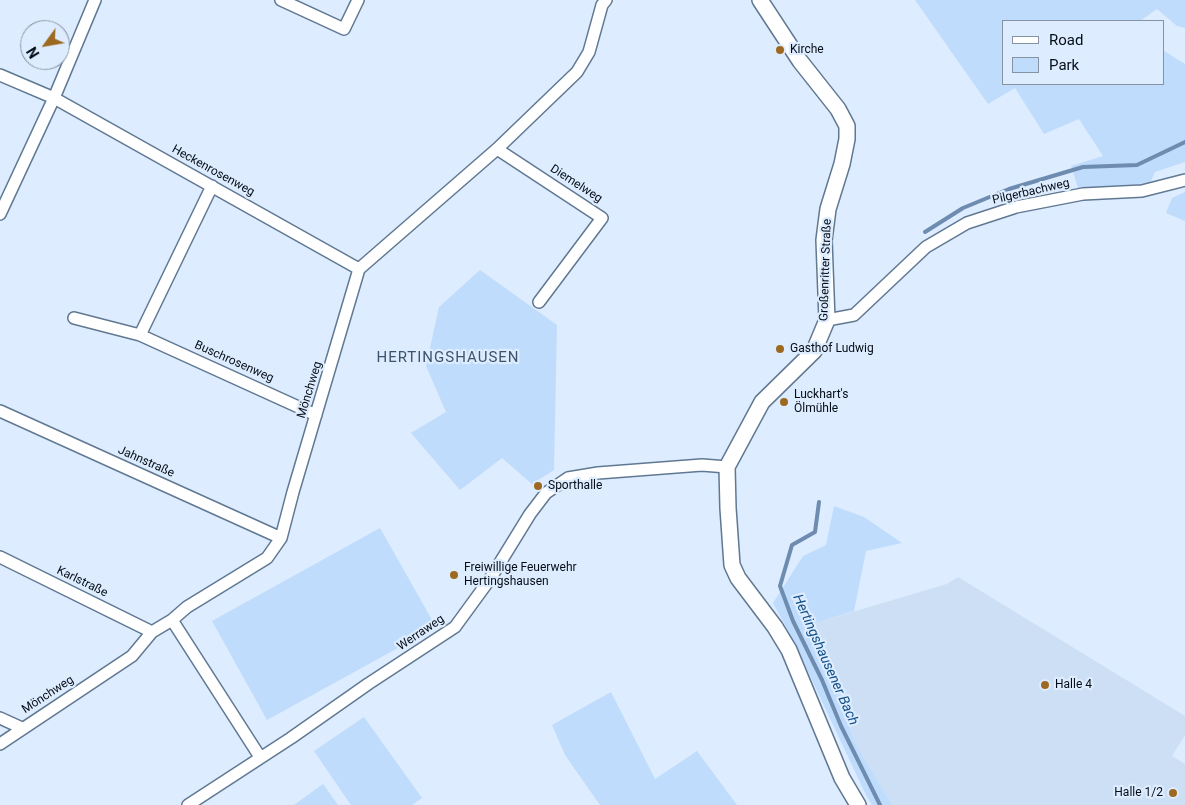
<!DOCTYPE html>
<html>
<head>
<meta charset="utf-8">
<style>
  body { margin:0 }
  #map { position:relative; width:1185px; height:805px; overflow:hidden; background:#ddecfe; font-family:Roboto,sans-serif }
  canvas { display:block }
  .legend { position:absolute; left:1002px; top:20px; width:162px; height:65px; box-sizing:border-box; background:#ddecfe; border:1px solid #8793a2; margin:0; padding:6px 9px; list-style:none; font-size:15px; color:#050d17 }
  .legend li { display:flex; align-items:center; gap:10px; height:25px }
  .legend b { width:25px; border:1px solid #8793a2 }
  .north { position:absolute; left:20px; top:20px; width:50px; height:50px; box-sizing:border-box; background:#ddecfe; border:1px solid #8793a2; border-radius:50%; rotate:238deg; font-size:14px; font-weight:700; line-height:20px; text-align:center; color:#050d17 }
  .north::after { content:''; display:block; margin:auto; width:18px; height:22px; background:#9d6920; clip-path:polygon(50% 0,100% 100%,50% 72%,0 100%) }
</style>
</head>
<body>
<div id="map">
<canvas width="1185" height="805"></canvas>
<ul class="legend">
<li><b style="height:6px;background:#fff"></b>Road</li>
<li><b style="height:14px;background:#bfdcfc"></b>Park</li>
</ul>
<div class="north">N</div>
</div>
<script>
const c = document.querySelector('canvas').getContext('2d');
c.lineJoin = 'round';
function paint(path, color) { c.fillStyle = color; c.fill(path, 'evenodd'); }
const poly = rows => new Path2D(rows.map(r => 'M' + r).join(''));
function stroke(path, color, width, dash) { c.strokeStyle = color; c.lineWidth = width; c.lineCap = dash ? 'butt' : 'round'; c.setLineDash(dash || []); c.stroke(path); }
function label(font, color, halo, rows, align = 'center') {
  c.font = font + ' Roboto,sans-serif'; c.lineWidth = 4.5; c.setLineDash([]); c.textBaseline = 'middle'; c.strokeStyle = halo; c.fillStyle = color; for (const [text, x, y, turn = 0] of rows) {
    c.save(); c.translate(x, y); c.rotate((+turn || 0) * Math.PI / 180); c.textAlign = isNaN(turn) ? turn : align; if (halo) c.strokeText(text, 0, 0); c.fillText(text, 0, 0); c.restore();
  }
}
const built = poly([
  [958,577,1185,716,1185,735,1172,756,1185,764,1185,805,892,805,854,741,847,718,826,664,812,624,947,584]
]);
const green = poly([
  [915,0,1185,0,1185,28,1177,26,1157,9,1140,21,1004,21,1004,84,1164,84,1164,51,1185,64,1185,162,1155,172,1150,183,1078,188,1071,166,1103,156,1079,119,1044,134,1015,88,988,104],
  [1185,192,1185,221,1166,213,1172,198],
  [480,270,557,325,554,470,532,484,502,458,460,490,411,433,446,412,426,366,439,307],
  [834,506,864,517,902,543,866,551,854,611,812,624,826,664,847,718,854,741,892,805,872,805,866,795,794,642,773,603,803,556,826,545],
  [380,528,436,627,267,720,212,621],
  [611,692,655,779,697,751,737,805,600,805,565,755,552,725],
  [364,717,422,798,412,805,351,805,314,751],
  [323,784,338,805,294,805]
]);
const stream = poly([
  [925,232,963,208,1009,189,1083,167,1137,165,1185,142],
  [819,502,815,532,792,545,780,586,793,621,822,680,841,726,880,805]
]);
const minor = poly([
  [281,0,344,29,358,0],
  [0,75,54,98,359,269],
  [497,149,602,218,539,302],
  [0,214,54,98,95,0],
  [74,318,140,335,316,415],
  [827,320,854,315,926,247,967,223,1016,207,1083,194,1142,191,1185,180],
  [140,335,212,186],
  [0,411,281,538],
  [0,557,152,632],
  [172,620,260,757],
  [0,718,22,728],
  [0,744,132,656,152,632,172,620,187,607,267,558,281,538,293,492,359,269,497,149,577,72,589,52,602,5,606,0],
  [188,805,291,738,368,684,455,627,490,579,530,514,546,493,568,478,598,473,702,465,727,467]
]);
const tertiary = poly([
  [760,0,800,61,838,109,847,126,847,139,842,164,828,209,824,240,827,320,814,351,762,402,727,467,728,508,732,565,738,578,775,627,789,650,842,778,858,805]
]);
const markers = [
  [780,50,5,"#9d6920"],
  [780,349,5,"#9d6920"],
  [784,402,5,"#9d6920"],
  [538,486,5,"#9d6920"],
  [454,575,5,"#9d6920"],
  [1045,685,5,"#9d6920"],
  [1173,793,5,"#9d6920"]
];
const poiNames = [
  ["Kirche",790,50],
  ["Gasthof Ludwig",790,349],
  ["Luckhart's",794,395],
  ["Ölmühle",794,409],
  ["Sporthalle",548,486],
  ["Freiwillige Feuerwehr",464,568],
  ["Hertingshausen",464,582],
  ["Halle 4",1055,685],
  ["Halle 1/2",1163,793,"right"]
];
const streetNames = [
  ["Heckenrosenweg",213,171,29],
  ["Diemelweg",576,184,33],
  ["Pilgerbachweg",1031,192,-13],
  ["Großenritter Straße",826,270,-88],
  ["Buschrosenweg",234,362,24],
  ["Mönchweg",310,390,-73],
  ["Jahnstraße",146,462,24],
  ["Karlstraße",82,582,26],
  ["Werraweg",421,633,-34],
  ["Mönchweg",48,695,-33]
];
const waterNames = [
  ["Hertingshausener Bach",825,660,66]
];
const quarterNames = [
  ["HERTINGSHAUSEN",448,358]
];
paint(built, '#ccdff4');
paint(green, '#bfdcfc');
stroke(stream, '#6d8cb0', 4);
stroke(minor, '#607892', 14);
stroke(tertiary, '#607892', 18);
stroke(minor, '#fff', 11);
stroke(tertiary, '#fff', 15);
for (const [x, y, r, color] of markers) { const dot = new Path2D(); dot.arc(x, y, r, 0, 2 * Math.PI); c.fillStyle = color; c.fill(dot); stroke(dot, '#ddecfe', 2); }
label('12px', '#050d17', '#ddecfe', poiNames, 'left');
label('12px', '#050d17', '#ddecfe', streetNames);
label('italic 14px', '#104e86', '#ddecfe', waterNames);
c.letterSpacing = '1px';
label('15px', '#3e546c', '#ddecfe', quarterNames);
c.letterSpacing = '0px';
</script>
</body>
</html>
